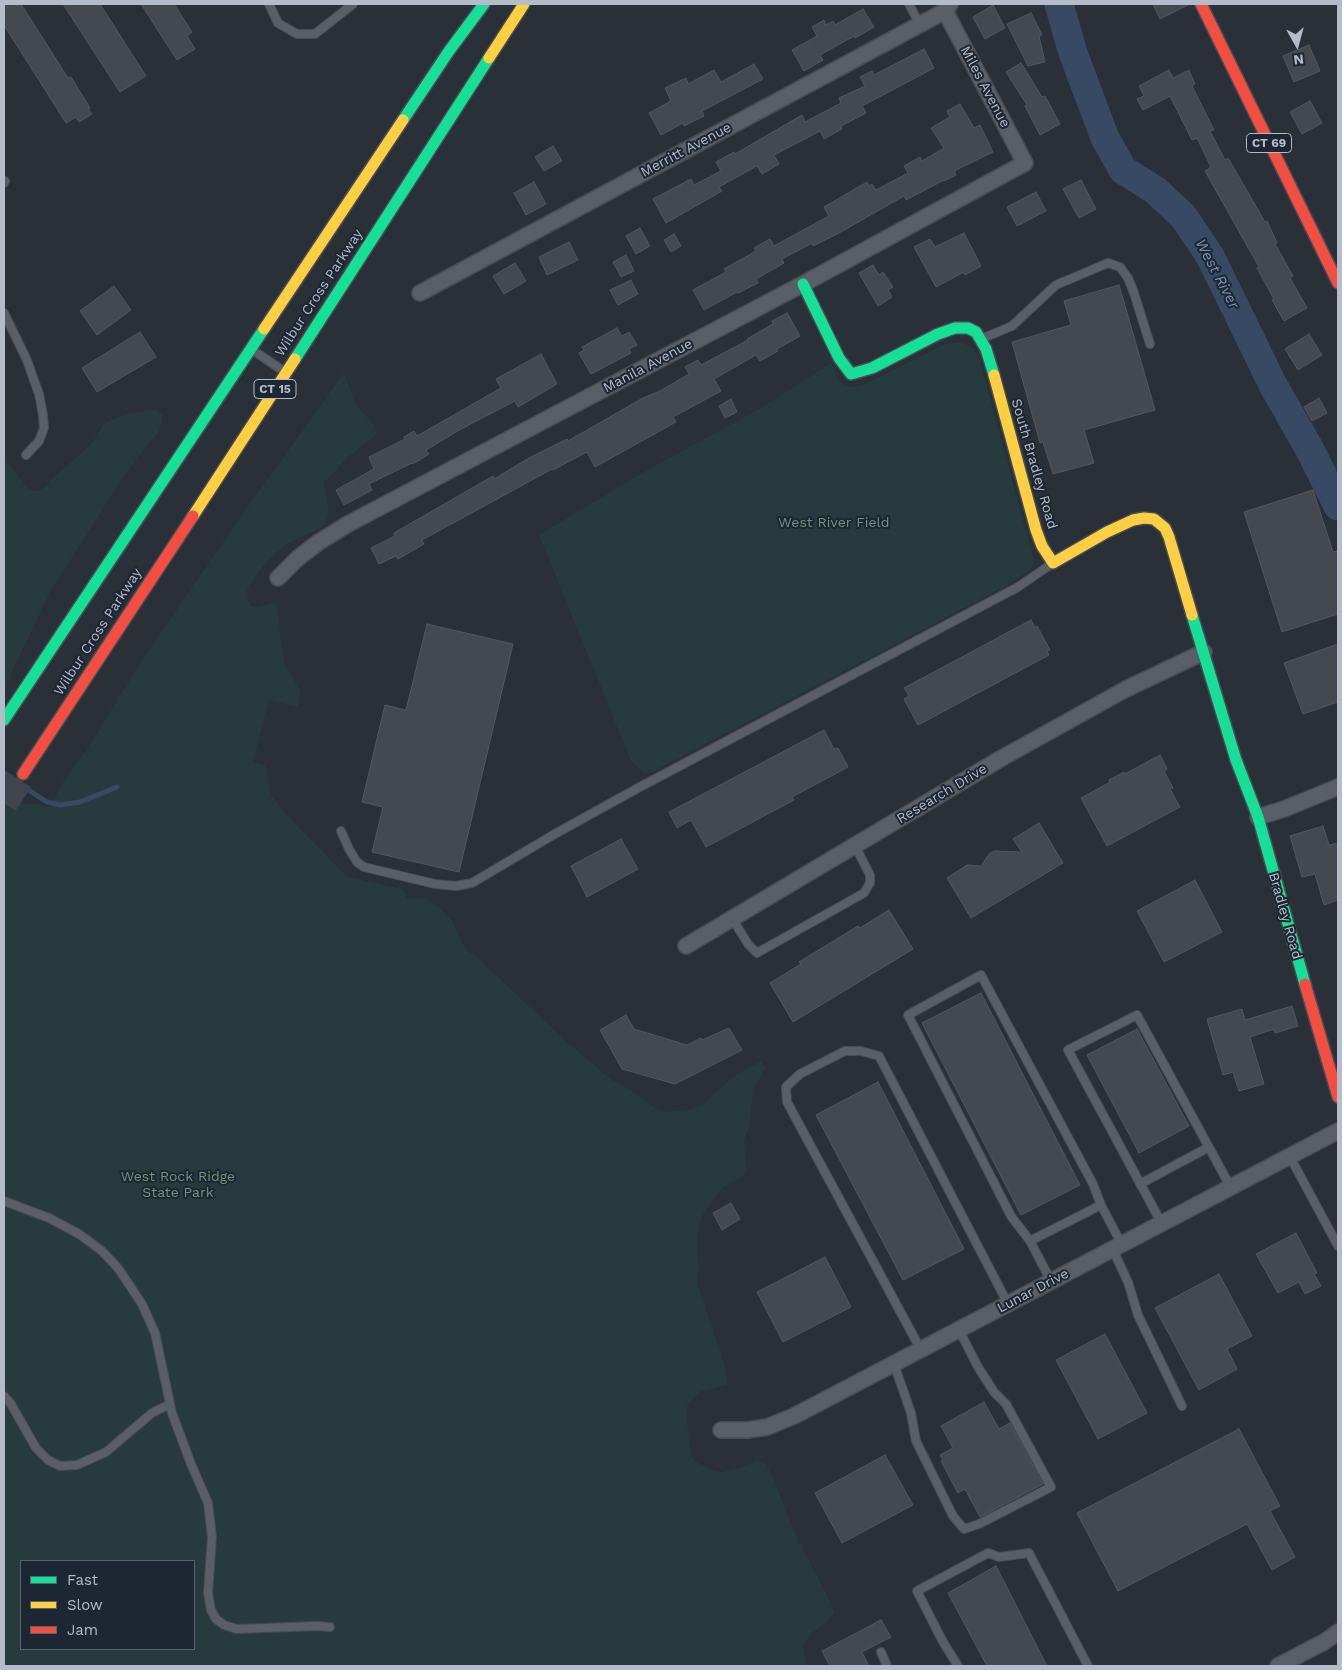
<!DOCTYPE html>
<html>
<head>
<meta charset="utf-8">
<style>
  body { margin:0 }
  #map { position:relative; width:1342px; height:1670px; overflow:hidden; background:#2a3038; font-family:"Work Sans",sans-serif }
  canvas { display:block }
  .frame { position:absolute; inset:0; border:5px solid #b4bcc9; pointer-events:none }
  .legend { position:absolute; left:20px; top:1560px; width:175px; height:90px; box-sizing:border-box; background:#1d2633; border:1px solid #59626f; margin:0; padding:6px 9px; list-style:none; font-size:15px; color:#b4bcc9 }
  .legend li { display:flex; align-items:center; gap:10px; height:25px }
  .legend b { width:25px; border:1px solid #59626f }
  .north { position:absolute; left:1272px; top:20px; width:50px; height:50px; -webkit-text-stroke:4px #1d2633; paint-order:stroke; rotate:173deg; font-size:14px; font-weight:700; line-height:20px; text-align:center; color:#b4bcc9 }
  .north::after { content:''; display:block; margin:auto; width:18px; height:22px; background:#b4bcc9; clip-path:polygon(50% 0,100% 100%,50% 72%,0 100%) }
</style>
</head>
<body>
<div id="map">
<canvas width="1342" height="1670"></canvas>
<div class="frame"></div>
<ul class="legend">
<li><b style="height:6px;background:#16e098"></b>Fast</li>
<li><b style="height:6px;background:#ffcf43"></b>Slow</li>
<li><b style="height:6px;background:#f24e42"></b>Jam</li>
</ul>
<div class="north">N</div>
</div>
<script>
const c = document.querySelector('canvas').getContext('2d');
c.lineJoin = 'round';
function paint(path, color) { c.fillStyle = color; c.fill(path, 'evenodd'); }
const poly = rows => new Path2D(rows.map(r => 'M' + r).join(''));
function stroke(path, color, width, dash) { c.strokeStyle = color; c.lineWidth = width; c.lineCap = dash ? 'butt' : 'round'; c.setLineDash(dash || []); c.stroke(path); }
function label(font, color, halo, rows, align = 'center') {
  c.font = font + ' "Work Sans",sans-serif'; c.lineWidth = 4; c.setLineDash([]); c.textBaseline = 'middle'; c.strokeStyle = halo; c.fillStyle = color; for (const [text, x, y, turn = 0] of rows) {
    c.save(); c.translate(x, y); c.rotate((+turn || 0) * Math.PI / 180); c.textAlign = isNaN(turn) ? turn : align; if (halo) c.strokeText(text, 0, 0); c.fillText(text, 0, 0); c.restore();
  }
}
const green = poly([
  [961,342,973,348,980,361,1034,561,1030,570,1006,586,646,775,631,761,539,535,637,476,764,406,831,363,838,380,847,387,861,386,946,344],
  [344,373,357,406,375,426,377,431,375,436,347,458,324,483,329,514,325,524,320,529,305,535,285,545,262,567,247,590,248,600,250,605,255,607,276,603,284,664,300,689,298,707,269,700,253,762,266,765,270,794,285,813,347,877,402,889,407,898,427,898,441,909,453,922,463,945,469,952,477,957,569,1044,612,1080,627,1088,657,1109,665,1112,692,1109,700,1106,736,1075,761,1061,766,1067,753,1090,749,1126,744,1142,747,1171,739,1179,723,1187,702,1216,699,1225,697,1244,699,1271,696,1280,725,1367,727,1385,701,1391,688,1404,686,1412,691,1455,696,1462,714,1471,722,1472,739,1468,757,1460,765,1464,770,1470,795,1534,832,1605,835,1613,827,1622,813,1632,807,1639,803,1647,806,1666,4,1666,4,793,19,802,51,807,61,785,88,748,142,660,244,512],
  [21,1561,194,1561,194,1649,21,1649],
  [155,410,163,415,159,431,123,477,49,594,4,689,4,457,24,484,30,490,39,491,46,486,52,479,86,449,94,440,103,425,110,420,128,414]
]);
const stream = poly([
  [4,773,39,797,47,802,60,805,80,802,117,787]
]);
const river = poly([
  [1059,4,1073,53,1105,138,1123,170,1155,190,1183,216,1210,256,1273,385,1309,448,1338,506]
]);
const building = poly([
  [4,4,21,4,68,78,71,77,90,108,88,109,92,114,79,122,76,117,66,123,4,25,4,4],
  [63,4,100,4,146,76,120,92,63,4],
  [141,4,174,4,192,32,187,36,195,49,177,60,141,4],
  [1153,4,1187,4,1188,5,1160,19,1153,4],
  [993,5,1005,28,985,39,973,17,993,5],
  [863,9,874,27,855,38,854,36,820,55,823,60,804,71,792,50,817,36,812,27,824,20,826,25,833,21,835,25,863,9],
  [1031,13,1042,35,1039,36,1045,62,1028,66,1007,24,1031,13],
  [1309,45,1320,71,1294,82,1283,56,1309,45],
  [924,49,934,68,862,106,866,113,841,126,842,129,824,139,820,131,774,155,779,164,762,174,757,166,719,187,722,191,666,223,653,199,691,179,694,185,721,171,716,162,734,152,735,154,802,115,805,122,841,103,839,98,865,86,860,77,872,71,874,75,924,49],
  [1021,63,1042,97,1045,96,1060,124,1040,135,1025,106,1027,105,1006,72,1021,63],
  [754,64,763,79,702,111,704,116,684,126,683,123,661,135,649,113,671,101,665,88,686,78,688,84,714,70,721,82,754,64],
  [1169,70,1173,78,1189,70,1195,84,1192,86,1214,130,1210,131,1225,160,1228,158,1265,222,1267,221,1277,243,1275,244,1293,276,1290,278,1307,308,1284,321,1272,300,1274,299,1257,268,1259,267,1205,171,1211,167,1197,138,1192,140,1170,96,1143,110,1137,99,1144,96,1139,86,1169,70],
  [1310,101,1322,123,1302,134,1290,112,1310,101],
  [960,104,974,128,980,125,993,152,954,171,956,175,944,181,944,180,906,200,904,196,839,233,813,246,812,243,782,259,784,263,756,279,758,283,738,293,737,292,704,310,693,290,726,272,724,269,756,251,754,248,770,239,774,246,829,216,824,207,867,182,869,186,872,184,876,190,908,173,904,166,920,157,922,161,944,148,931,128,950,117,947,111,960,104],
  [553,146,562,161,544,171,535,157,553,146],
  [1081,180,1096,209,1079,218,1063,189,1081,180],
  [534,182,546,204,526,215,514,193,534,182],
  [1036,192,1046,211,1017,226,1007,207,1036,192],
  [640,228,650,246,636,254,626,236,640,228],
  [964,233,981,266,965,275,964,272,936,287,914,247,930,239,935,247,964,233],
  [674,234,681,246,671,252,664,240,674,234],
  [569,242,578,260,547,275,539,257,569,242],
  [626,255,634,271,621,277,613,262,626,255],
  [515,263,526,281,504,294,493,276,515,263],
  [873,265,879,275,883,272,893,287,888,290,892,297,878,306,859,273,873,265],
  [631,280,638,294,618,305,610,290,631,280],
  [1119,285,1155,410,1084,430,1094,463,1053,474,1043,442,1040,443,1012,342,1071,325,1064,301,1119,285],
  [114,286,131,310,97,335,80,311,114,286],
  [787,313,800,336,777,349,778,351,760,361,756,355,714,379,721,391,673,417,676,422,595,467,587,452,553,470,552,469,422,540,424,544,398,559,396,556,379,564,371,548,395,536,394,533,493,476,494,479,529,458,567,439,568,441,643,398,660,391,689,374,685,367,698,360,701,365,748,340,747,339,773,324,772,321,787,313],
  [617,328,622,336,629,332,637,345,629,349,631,353,591,374,579,353,584,350,582,347,617,328],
  [140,332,156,357,97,392,82,368,140,332],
  [1309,334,1322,355,1298,370,1285,349,1309,334],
  [541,354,557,384,518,407,515,401,461,429,426,450,429,454,413,464,412,463,369,484,372,490,344,505,336,490,374,469,369,457,405,439,404,437,414,431,417,436,501,388,496,379,541,354],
  [1319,398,1327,413,1312,421,1304,407,1319,398],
  [731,399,737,412,725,418,719,406,731,399],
  [1313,490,1333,552,1338,551,1338,614,1282,632,1244,512,1313,490],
  [1031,620,1035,628,1037,626,1050,650,1047,651,1049,655,918,725,904,699,909,696,904,688,1031,620],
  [427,624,513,644,459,872,372,852,383,807,362,802,385,705,406,710,427,624],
  [1338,644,1338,702,1303,714,1284,663,1338,644],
  [824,730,834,749,838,748,848,767,792,797,794,800,706,847,691,820,677,828,669,812,824,730],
  [1160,755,1167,769,1164,771,1173,788,1170,789,1180,807,1107,846,1081,798,1110,782,1109,780,1124,772,1125,774,1160,755],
  [1039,823,1063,863,971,918,947,878,967,865,981,866,989,854,994,851,1022,852,1013,839,1039,823],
  [1323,826,1329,845,1338,843,1338,900,1324,905,1315,874,1302,877,1290,836,1323,826],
  [621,839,638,869,587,897,571,866,621,839],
  [1195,880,1222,932,1164,962,1137,911,1195,880],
  [889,910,913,949,793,1022,770,983,801,964,799,962,858,926,860,928,889,910],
  [981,993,1080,1185,1021,1215,922,1023,981,993],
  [1292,1006,1298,1026,1275,1033,1274,1029,1250,1037,1264,1084,1239,1091,1233,1072,1223,1075,1207,1019,1242,1009,1245,1020,1292,1006],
  [626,1015,634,1029,687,1045,701,1038,702,1040,729,1028,742,1050,675,1084,622,1069,600,1030,626,1015],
  [1137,1029,1189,1126,1139,1153,1087,1055,1137,1029],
  [878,1082,964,1249,903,1280,816,1115,878,1082],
  [731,1203,740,1219,722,1230,713,1213,731,1203],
  [1296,1233,1317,1273,1314,1274,1321,1286,1305,1294,1299,1282,1278,1293,1256,1254,1296,1233],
  [825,1257,851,1307,783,1342,757,1292,825,1257],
  [1219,1274,1252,1336,1227,1349,1237,1369,1199,1390,1155,1308,1219,1274],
  [1105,1334,1147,1413,1098,1439,1056,1360,1105,1334],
  [984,1402,999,1429,1010,1423,1043,1484,980,1517,965,1489,958,1493,941,1461,943,1460,940,1455,953,1448,941,1426,984,1402],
  [1239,1429,1280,1506,1270,1511,1295,1557,1272,1570,1247,1524,1118,1591,1077,1513,1239,1429],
  [885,1455,913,1505,842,1543,815,1493,885,1455],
  [996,1566,1047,1666,987,1666,948,1593,996,1566],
  [881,1620,891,1637,862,1652,869,1666,830,1666,822,1651,881,1620]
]);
const highwayTunnel = poly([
  [4,803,23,774]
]);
const lane = poly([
  [269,4,278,23,297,34,315,34,353,4],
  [909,4,920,25],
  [4,183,5,181],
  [4,313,26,358,39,394,43,415,44,428,39,441,26,455],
  [981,339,1012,326,1056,285,1108,263,1120,267,1128,278,1133,290,1150,344],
  [254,351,282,370],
  [341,831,349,849,357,862,364,867,435,884,456,886,472,883,553,835,638,788,1018,587,1053,563],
  [732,918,748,944,757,953,864,893,870,883,870,875,855,846],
  [1289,1155,1338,1246],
  [1140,1184,1209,1147],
  [4,1201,49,1218,79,1234,102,1251,118,1268,142,1304,155,1333,172,1413,191,1464,208,1503,212,1537,208,1593,211,1610,216,1619,224,1625,237,1629,318,1626,330,1627],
  [1161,1222,1068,1050,1137,1015,1230,1186],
  [1030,1241,1101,1205],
  [1112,1248,1128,1282,1138,1315,1182,1406],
  [1051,1281,1030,1241,1011,1216,908,1015,981,975,1093,1184,1101,1205,1121,1243],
  [921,1350,787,1102,786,1087,800,1074,845,1051,861,1051,879,1056,1008,1304],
  [894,1364,911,1413,916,1441,953,1516,964,1529,979,1524,1051,1487,1006,1404,994,1392,978,1367,959,1330],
  [4,1396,11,1404,36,1448,48,1460,60,1466,77,1465,106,1452,152,1413,170,1404],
  [881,1652,887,1666],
  [958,1666,943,1642,917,1591,988,1553,999,1557,1029,1553,1088,1666]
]);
const street = poly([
  [420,293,945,11,950,4],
  [278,578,298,558,319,542,348,524,803,284,1025,163,945,11],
  [1258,817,1284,809,1338,787],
  [686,946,1000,759,1126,689,1204,652],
  [721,1430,748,1430,767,1427,794,1416,1338,1131],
  [1278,1666,1324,1642,1338,1632]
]);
const fast = poly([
  [403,120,449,51,484,4],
  [803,284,839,358,851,374,872,368,938,334,955,328,968,328,976,332,986,349,994,375],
  [295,359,489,58],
  [1192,615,1236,760,1258,817,1305,984],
  [4,720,264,329]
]);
const slow = poly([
  [489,58,524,4],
  [264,329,403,120],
  [994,375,1036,530,1042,546,1053,563,1107,532,1133,520,1144,518,1154,519,1165,528,1169,537,1192,615],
  [193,516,295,359]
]);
const jam = poly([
  [1201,4,1338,283],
  [23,774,193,516],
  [1305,984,1338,1097]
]);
const shields = [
  [1269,143,45],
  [275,389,42]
];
const shieldNames = [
  ["CT 69",1269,143],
  ["CT 15",275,389]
];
const streetNames = [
  ["Miles Avenue",985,87,62],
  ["Merritt Avenue",686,150,-28],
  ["Wilbur Cross Parkway",319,293,-57],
  ["Manila Avenue",648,366,-28],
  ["South Bradley Road",1034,464,74],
  ["Wilbur Cross Parkway",98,632,-57],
  ["Research Drive",942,794,-31],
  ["Bradley Road",1285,916,74],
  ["Lunar Drive",1033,1291,-28]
];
const parkNames = [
  ["West River Field",834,523],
  ["West Rock Ridge",178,1177],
  ["State Park",178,1193]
];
const waterNames = [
  ["West River",1217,274,62]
];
paint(green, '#273a3e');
stroke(stream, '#384963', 5);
stroke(river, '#384963', 29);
paint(building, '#444950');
stroke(building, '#52575f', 1);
stroke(highwayTunnel, '#3f454e', 28, [28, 14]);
stroke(lane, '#484c53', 10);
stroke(street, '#484c53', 18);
stroke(fast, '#484c53', 14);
stroke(slow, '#484c53', 14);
stroke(jam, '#484c53', 14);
stroke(lane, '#5a5e66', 8);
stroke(street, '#5a5e66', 15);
stroke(fast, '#16e098', 11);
stroke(slow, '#ffcf43', 11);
stroke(jam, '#f24e42', 11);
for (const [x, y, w] of shields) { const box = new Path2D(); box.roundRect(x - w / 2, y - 9.5, w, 19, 4); c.fillStyle = '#1d2633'; c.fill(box); stroke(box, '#b4bcc9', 1); }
label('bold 12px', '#b4bcc9', null, shieldNames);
label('14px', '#b4bcc9', '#1d2633', streetNames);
label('14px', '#6b9a76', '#1d2633', parkNames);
label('italic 15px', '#7c92b1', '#1d2633', waterNames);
</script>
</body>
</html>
